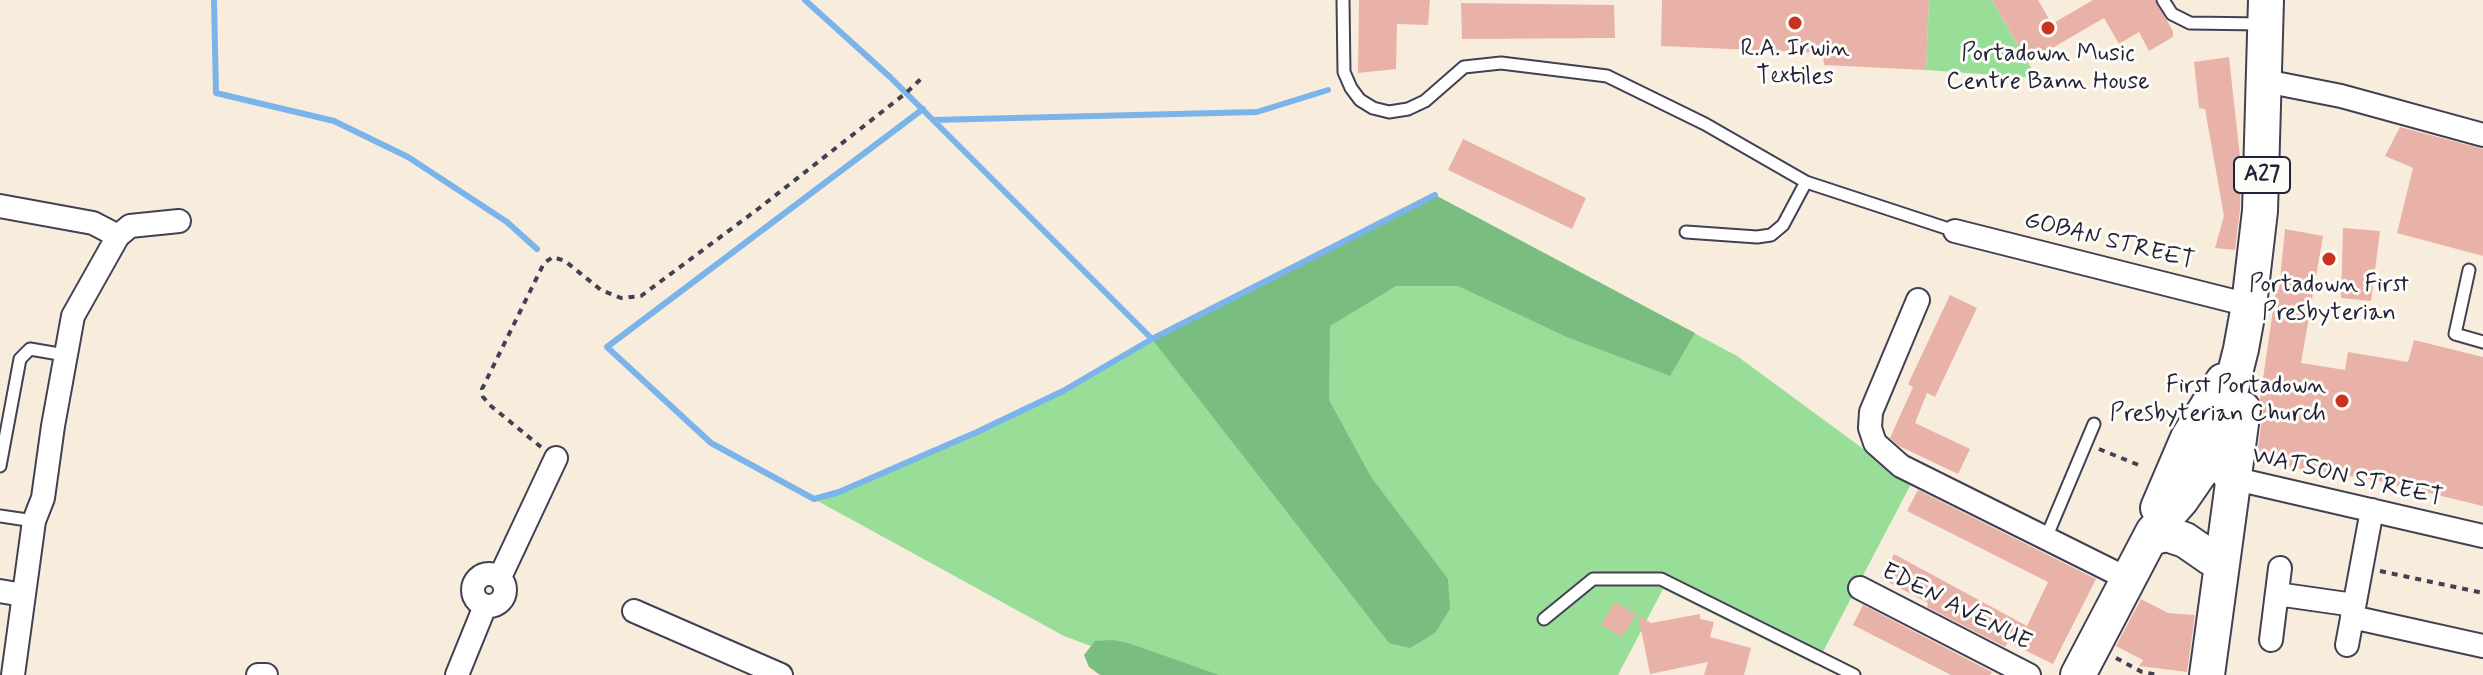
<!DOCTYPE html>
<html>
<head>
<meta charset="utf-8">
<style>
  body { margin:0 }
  canvas { display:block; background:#f8eddd }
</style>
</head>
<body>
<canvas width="2483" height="675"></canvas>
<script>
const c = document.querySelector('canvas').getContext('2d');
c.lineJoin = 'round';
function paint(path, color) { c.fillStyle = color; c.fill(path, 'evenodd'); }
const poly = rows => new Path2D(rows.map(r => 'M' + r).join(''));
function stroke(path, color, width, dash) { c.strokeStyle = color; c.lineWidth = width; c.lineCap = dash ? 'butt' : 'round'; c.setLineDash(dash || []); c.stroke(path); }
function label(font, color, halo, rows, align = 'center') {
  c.font = font + ' Mynerve,sans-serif'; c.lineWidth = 6; c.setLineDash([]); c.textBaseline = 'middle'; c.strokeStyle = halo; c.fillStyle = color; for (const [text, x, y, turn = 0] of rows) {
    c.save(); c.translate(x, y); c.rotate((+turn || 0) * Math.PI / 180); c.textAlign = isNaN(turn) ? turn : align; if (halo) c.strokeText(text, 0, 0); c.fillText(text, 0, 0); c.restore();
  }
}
const green = poly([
  [1929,0,1992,0,2037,78,1926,70],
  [1435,195,1737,356,1911,484,1816,665,1663,589,1618,675,1168,675,1064,636,814,499,839,492,977,432,1063,391,1152,339]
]);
const forest = poly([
  [1435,195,1695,333,1670,376,1567,337,1458,286,1396,286,1330,326,1329,400,1371,477,1448,579,1450,609,1435,633,1410,648,1389,643,1152,339],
  [1112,640,1128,643,1219,675,1100,675,1089,667,1084,655,1095,641]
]);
const stream = poly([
  [214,0,216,93,334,121,408,157,507,222,537,249],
  [805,0,890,77,1152,339],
  [923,109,607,347,711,443,814,499,839,492,977,432,1063,391,1152,339,1435,195],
  [933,120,1257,112,1328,90]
]);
const building = poly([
  [1359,0,1430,0,1428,25,1397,24,1396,69,1358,73],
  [1662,0,1929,0,1926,70,1824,65,1823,53,1661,46],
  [1992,0,2038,0,2052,24,2093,0,2155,0,2173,31,2173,37,2149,51,2139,32,2119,44,2104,18,2028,62],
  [1461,3,1614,5,1615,38,1462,39],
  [2229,57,2241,166,2240,210,2235,250,2215,248,2224,216,2205,109,2199,108,2194,62],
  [2400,127,2483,149,2483,256,2397,233,2413,168,2385,156],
  [1463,139,1586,198,1572,229,1448,170],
  [2343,228,2380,231,2371,301,2341,298],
  [2285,229,2323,236,2301,363,2345,370,2348,352,2408,362,2414,340,2483,357,2483,506,2375,480,2256,462,2263,412,2260,399,2276,289,2279,290],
  [1950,295,1977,308,1935,397,1927,393,1915,423,1970,449,1958,474,1899,446,1890,438,1913,387,1908,384],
  [1918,490,2096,579,2053,664,2008,642,2005,647,1927,607,1928,603,1881,578,1894,554,2027,626,2048,582,1907,511],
  [2141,599,2168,613,2195,615,2187,672,2139,666,2143,660,2116,646],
  [1615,602,1636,614,1622,637,1601,625],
  [1863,605,1992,672,1990,675,1951,675,1853,625],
  [1700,614,1700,619,1714,622,1710,637,1751,648,1744,675,1704,675,1708,662,1650,674,1638,615,1651,623]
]);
const path = poly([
  [541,447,491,406,483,397,482,389,544,263,553,257,565,261,601,290,621,298,641,296,758,209,906,93,923,77],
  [2099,449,2141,466],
  [2380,571,2483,593],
  [2116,658,2142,672,2158,675]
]);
const lane = poly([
  [1343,0,1344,72,1351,88,1360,100,1373,108,1389,112,1408,109,1425,101,1464,67,1501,63,1607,76,1705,124,1806,182],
  [2163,0,2172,14,2190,23,2262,24],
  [1686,232,1757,237,1771,235,1783,225,1806,182,1955,231],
  [2469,270,2455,334,2483,342],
  [0,466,20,359,30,349,65,355],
  [0,516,34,521],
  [2046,538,2094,424],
  [1544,619,1593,579,1661,579,1854,675]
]);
const street = poly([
  [2265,81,2341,96,2483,135],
  [0,206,93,223,118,236],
  [1955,231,2249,305],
  [1918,300,1871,412,1870,428,1875,443,1901,466,2128,579],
  [2223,476,2483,536],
  '473 590a16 16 0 1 1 32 0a16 16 0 1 1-32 0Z',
  [500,577,556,458],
  [1860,588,2029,675],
  [0,591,23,595],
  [2277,594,2354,605],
  [634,611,781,675],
  [2352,617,2483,646],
  [2271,640,2280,568],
  [2347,645,2372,510],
  [13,675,34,521,43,498,53,426,73,316,118,236,130,226,179,221],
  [258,675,266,675],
  [457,675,485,606]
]);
const primary = poly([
  [2158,508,2188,438,2223,381],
  [2150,538,2167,534,2185,540,2211,558],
  [2078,675,2153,532,2181,500,2201,471,2220,433,2241,349,2249,305,2260,211,2266,0],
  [2207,675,2243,409]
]);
const markers = [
  [1795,23,8,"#c8321e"],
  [2048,28,8,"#c8321e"],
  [2329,259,8,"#c8321e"],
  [2342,401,8,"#c8321e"]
];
const shields = [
  [2262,175,56]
];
const shieldNames = [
  ["A27",2262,175]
];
const poiNames = [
  ["R.A. Irwin",1795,50],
  ["Textiles",1795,78],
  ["Portadown Music",2048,55],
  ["Centre Bann House",2048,83],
  ["Portadown First",2329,286],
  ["Presbyterian",2329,314],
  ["First Portadown",2326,387,"right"],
  ["Presbyterian Church",2326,415,"right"]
];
const streetNames = [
  ["GOBAN STREET",2109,242,14],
  ["WATSON STREET",2347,478,13],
  ["EDEN AVENUE",1956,608,27]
];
paint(green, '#98de98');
paint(forest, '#7abd80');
stroke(stream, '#7bb4eb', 6);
paint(building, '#e9b2a8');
stroke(lane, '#424053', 15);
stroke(street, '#424053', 26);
stroke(primary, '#424053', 38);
stroke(path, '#424053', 4, [6, 6]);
stroke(lane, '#fff', 11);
stroke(street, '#fff', 22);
stroke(primary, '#fff', 34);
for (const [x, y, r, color] of markers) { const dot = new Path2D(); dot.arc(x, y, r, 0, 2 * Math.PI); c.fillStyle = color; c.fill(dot); stroke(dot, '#fdfcf7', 3); }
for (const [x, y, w] of shields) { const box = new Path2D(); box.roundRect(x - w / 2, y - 18, w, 36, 6); c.fillStyle = '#fdfcf7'; c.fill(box); stroke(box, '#22223b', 2); }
label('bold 22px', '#22223b', null, shieldNames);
label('24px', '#22223b', '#fdfcf7', poiNames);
label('24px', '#22223b', '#fdfcf7', streetNames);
</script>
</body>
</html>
